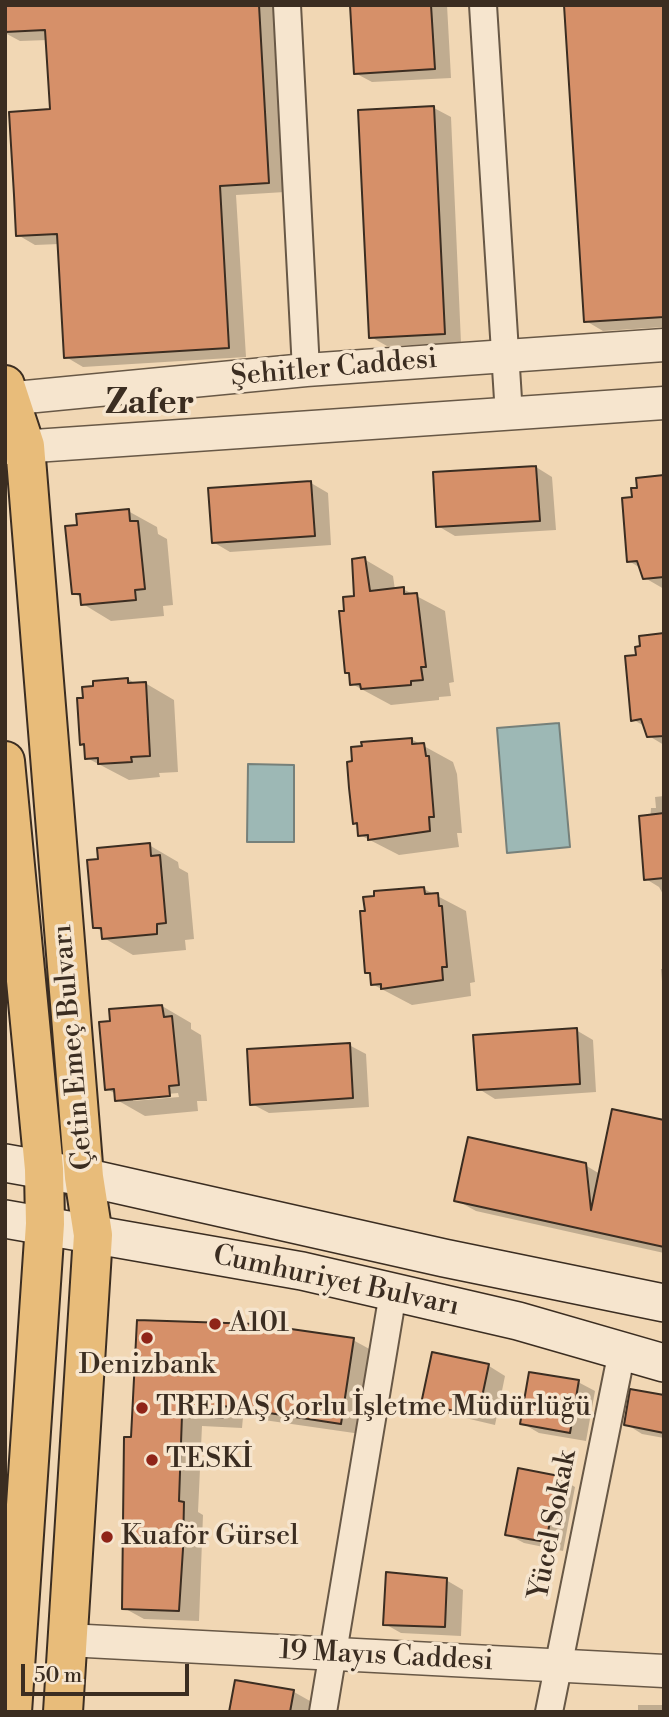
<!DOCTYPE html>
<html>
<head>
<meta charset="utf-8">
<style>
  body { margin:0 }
  #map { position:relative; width:669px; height:1717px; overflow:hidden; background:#f1d7b4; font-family:"Libre Bodoni",serif }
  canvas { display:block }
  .frame { position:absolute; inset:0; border:7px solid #3b2d21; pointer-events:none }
  .scale { position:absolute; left:21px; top:1664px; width:168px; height:32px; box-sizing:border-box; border:4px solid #3b2d21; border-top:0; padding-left:9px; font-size:21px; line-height:24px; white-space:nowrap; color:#3b2d21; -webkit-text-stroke:5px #f6e5ce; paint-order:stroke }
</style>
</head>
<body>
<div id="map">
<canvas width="669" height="1717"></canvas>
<div class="frame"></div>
<div class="scale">50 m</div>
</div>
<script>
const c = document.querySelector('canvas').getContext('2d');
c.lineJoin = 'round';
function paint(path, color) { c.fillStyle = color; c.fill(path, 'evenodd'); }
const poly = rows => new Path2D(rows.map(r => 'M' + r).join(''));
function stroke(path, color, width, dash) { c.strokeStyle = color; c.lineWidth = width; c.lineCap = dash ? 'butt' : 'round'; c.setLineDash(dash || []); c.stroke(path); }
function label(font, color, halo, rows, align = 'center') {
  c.font = font + ' "Libre Bodoni",serif'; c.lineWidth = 7; c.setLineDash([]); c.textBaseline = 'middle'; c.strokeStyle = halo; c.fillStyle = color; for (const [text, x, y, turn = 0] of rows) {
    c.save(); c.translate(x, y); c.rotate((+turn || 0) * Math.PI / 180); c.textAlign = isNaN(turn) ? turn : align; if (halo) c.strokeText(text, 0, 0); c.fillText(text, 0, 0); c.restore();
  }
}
const water = poly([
  [559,723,570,847,507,853,497,728,559,723],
  [248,764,294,765,294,842,247,842,248,764]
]);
const shadow = poly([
  [5,5,275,5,285,192,236,195,246,357,83,367,66,357,59,244,35,245,18,235,52,111,48,40,20,41,5,33],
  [352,5,447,5,451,78,372,82,355,73],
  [664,5,664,327,603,331,586,321],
  [434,108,451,117,461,343,387,346,371,337],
  [536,467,552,477,556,530,455,536,438,526],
  [664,477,664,589,645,578,642,569,629,561,634,499],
  [311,483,328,493,331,545,230,552,213,542],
  [128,511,157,527,158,534,167,539,173,605,163,606,164,616,111,621,83,604,82,598,73,593],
  [364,559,393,576,395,590,403,589,445,611,454,682,449,683,451,696,439,697,439,700,391,705,352,684,351,675,346,672,346,612,356,597],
  [664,635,664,745,649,736,646,727,632,719,638,657],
  [128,679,136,684,145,683,174,700,178,772,159,773,160,777,129,780,87,758,86,746,82,744],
  [411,739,453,762,457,774,462,833,457,833,459,847,399,855,360,835,359,825,354,823],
  [664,796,664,896,659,887,646,879,651,808,656,808,655,797],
  [149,845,178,862,179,868,188,873,194,939,185,940,186,950,133,955,104,938,104,933,95,927],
  [424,889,466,911,475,982,470,983,471,996,412,1005,372,984,372,975,367,972],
  [661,969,664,969,664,1006],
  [162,1006,191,1023,191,1029,201,1035,207,1101,197,1101,198,1111,145,1116,117,1100,116,1094,107,1089],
  [178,1093,179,1097,133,1101,133,1097],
  [576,1030,593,1040,596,1092,495,1099,479,1089],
  [349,1045,366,1054,369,1107,269,1113,252,1104],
  [664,1121,664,1253,476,1211,456,1200,585,1165,600,1174],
  [139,1322,353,1340,373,1351,361,1434,243,1417,242,1428,202,1426,198,1512,203,1515,199,1621,144,1619,124,1608],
  [489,1366,505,1376,495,1425,440,1412,423,1403],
  [578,1382,595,1391,586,1441,539,1433,522,1423],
  [664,1397,664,1438,642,1434,626,1424],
  [558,1477,575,1487,563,1551,524,1543,507,1534],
  [446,1580,463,1590,461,1636,401,1633,385,1624],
  [236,1682,294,1692,310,1701,308,1712,231,1712],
  [638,1705,664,1705,664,1712,638,1712]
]);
const building = poly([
  [5,5,259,5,269,183,220,186,229,348,64,358,57,234,16,236,14,195,9,112,50,109,45,30,5,32,5,5],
  [350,5,431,5,435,69,354,74,350,5],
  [564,5,664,5,664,317,584,322,564,5],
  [434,106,445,334,369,338,358,110,434,106],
  [536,466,540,521,436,527,433,472,536,466],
  [664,475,664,577,643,579,637,561,627,562,622,498,632,497,631,488,637,488,636,478,664,475],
  [311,481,315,536,212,543,208,488,311,481],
  [129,509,130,521,138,521,145,589,135,590,136,600,81,605,80,594,72,594,65,526,77,525,76,514,129,509],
  [365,557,370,591,404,587,404,594,417,593,426,667,421,667,423,680,411,681,411,685,361,689,360,684,350,685,349,673,345,673,339,611,344,611,343,597,354,596,352,559,365,557],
  [664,633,664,736,647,737,641,719,631,721,625,656,636,655,635,647,640,646,639,636,664,633],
  [128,678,128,683,146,682,150,756,131,757,132,762,98,764,98,758,85,759,84,744,80,745,77,698,83,698,82,687,93,686,93,681,128,678],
  [412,738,412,744,424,743,426,756,429,756,434,817,429,817,430,831,368,840,368,835,358,836,357,823,353,824,349,788,347,762,352,761,351,747,362,746,361,742,412,738],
  [664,813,664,878,644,880,639,816,664,813],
  [150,843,151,856,160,855,166,923,157,924,157,934,102,939,101,928,93,928,87,860,98,859,97,848,150,843],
  [424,887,425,894,438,893,439,906,442,906,447,967,442,967,443,980,381,989,381,984,371,985,370,973,365,973,360,911,365,911,363,897,374,896,374,891,424,887],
  [162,1005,164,1017,172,1016,179,1085,169,1086,170,1096,115,1101,114,1089,105,1090,99,1022,110,1021,109,1009,162,1005],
  [577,1028,580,1084,477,1090,473,1035,577,1028],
  [350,1043,353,1098,250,1105,247,1049,350,1043],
  [612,1109,664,1120,664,1247,454,1201,468,1137,586,1163,591,1210,612,1109],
  [137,1320,256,1324,354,1338,341,1424,223,1406,223,1418,182,1415,179,1501,184,1502,183,1549,179,1611,122,1609,124,1437,131,1437,137,1320],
  [432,1352,489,1364,478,1416,421,1404,432,1352],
  [529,1372,579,1380,570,1433,520,1424,529,1372],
  [630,1389,664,1395,664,1433,624,1425,630,1389],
  [518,1468,559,1476,546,1542,505,1535,518,1468],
  [386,1572,447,1578,445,1627,383,1625,386,1572],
  [235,1680,294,1690,290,1712,229,1712,235,1680]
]);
const minor = poly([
  [287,5,306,370],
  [483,5,509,415],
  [323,1712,393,1293],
  [549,1712,622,1351]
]);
const tertiary = poly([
  [5,399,306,370,664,345],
  [5,448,664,403],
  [67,1640,664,1671]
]);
const secondary = poly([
  [5,1163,84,1177,444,1258,664,1303],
  [5,1219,302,1271,518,1321,664,1363]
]);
const primary = poly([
  [5,385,25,446,84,1177,93,1235,63,1712],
  [5,761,44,1169,45,1224,12,1712]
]);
const markers = [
  [215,1324,7,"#8f2418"],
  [147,1338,7,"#8f2418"],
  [142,1408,7,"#8f2418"],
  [152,1460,7,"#8f2418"],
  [107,1537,7,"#8f2418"]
];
const streetNames = [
  ["Şehitler Caddesi",334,369,-5],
  ["Çetin Emeç Bulvarı",74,1047,-95],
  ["Cumhuriyet Bulvarı",336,1282,12],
  ["Yücel Sokak",554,1525,-79],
  ["19 Mayıs Caddesi",386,1657,3]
];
const poiNames = [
  ["A101",229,1324],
  ["Denizbank",147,1366,"center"],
  ["TREDAŞ Çorlu İşletme Müdürlüğü",156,1408],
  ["TESKİ",166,1460],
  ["Kuaför Gürsel",121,1537]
];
const districtNames = [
  ["Zafer",150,405]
];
paint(water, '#9db8b5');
stroke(water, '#76807a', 2);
paint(shadow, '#0003');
paint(building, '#d69069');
stroke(building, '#3b2d21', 2);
stroke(minor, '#685846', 30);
stroke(tertiary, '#685846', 35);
stroke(secondary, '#3b2d21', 40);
stroke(primary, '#3b2d21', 42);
stroke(minor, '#f6e5ce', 26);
stroke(tertiary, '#f6e5ce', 32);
stroke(secondary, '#f6e5ce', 37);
stroke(primary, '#e8bc7a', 38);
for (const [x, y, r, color] of markers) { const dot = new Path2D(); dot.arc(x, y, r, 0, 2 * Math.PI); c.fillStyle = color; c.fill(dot); stroke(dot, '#f6e5ce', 2.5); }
label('28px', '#3b2d21', '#f6e5ce', streetNames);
label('28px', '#3b2d21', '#f6e5ce', poiNames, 'left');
label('bold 35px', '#3b2d21', '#f6e5ce', districtNames);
</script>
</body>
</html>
